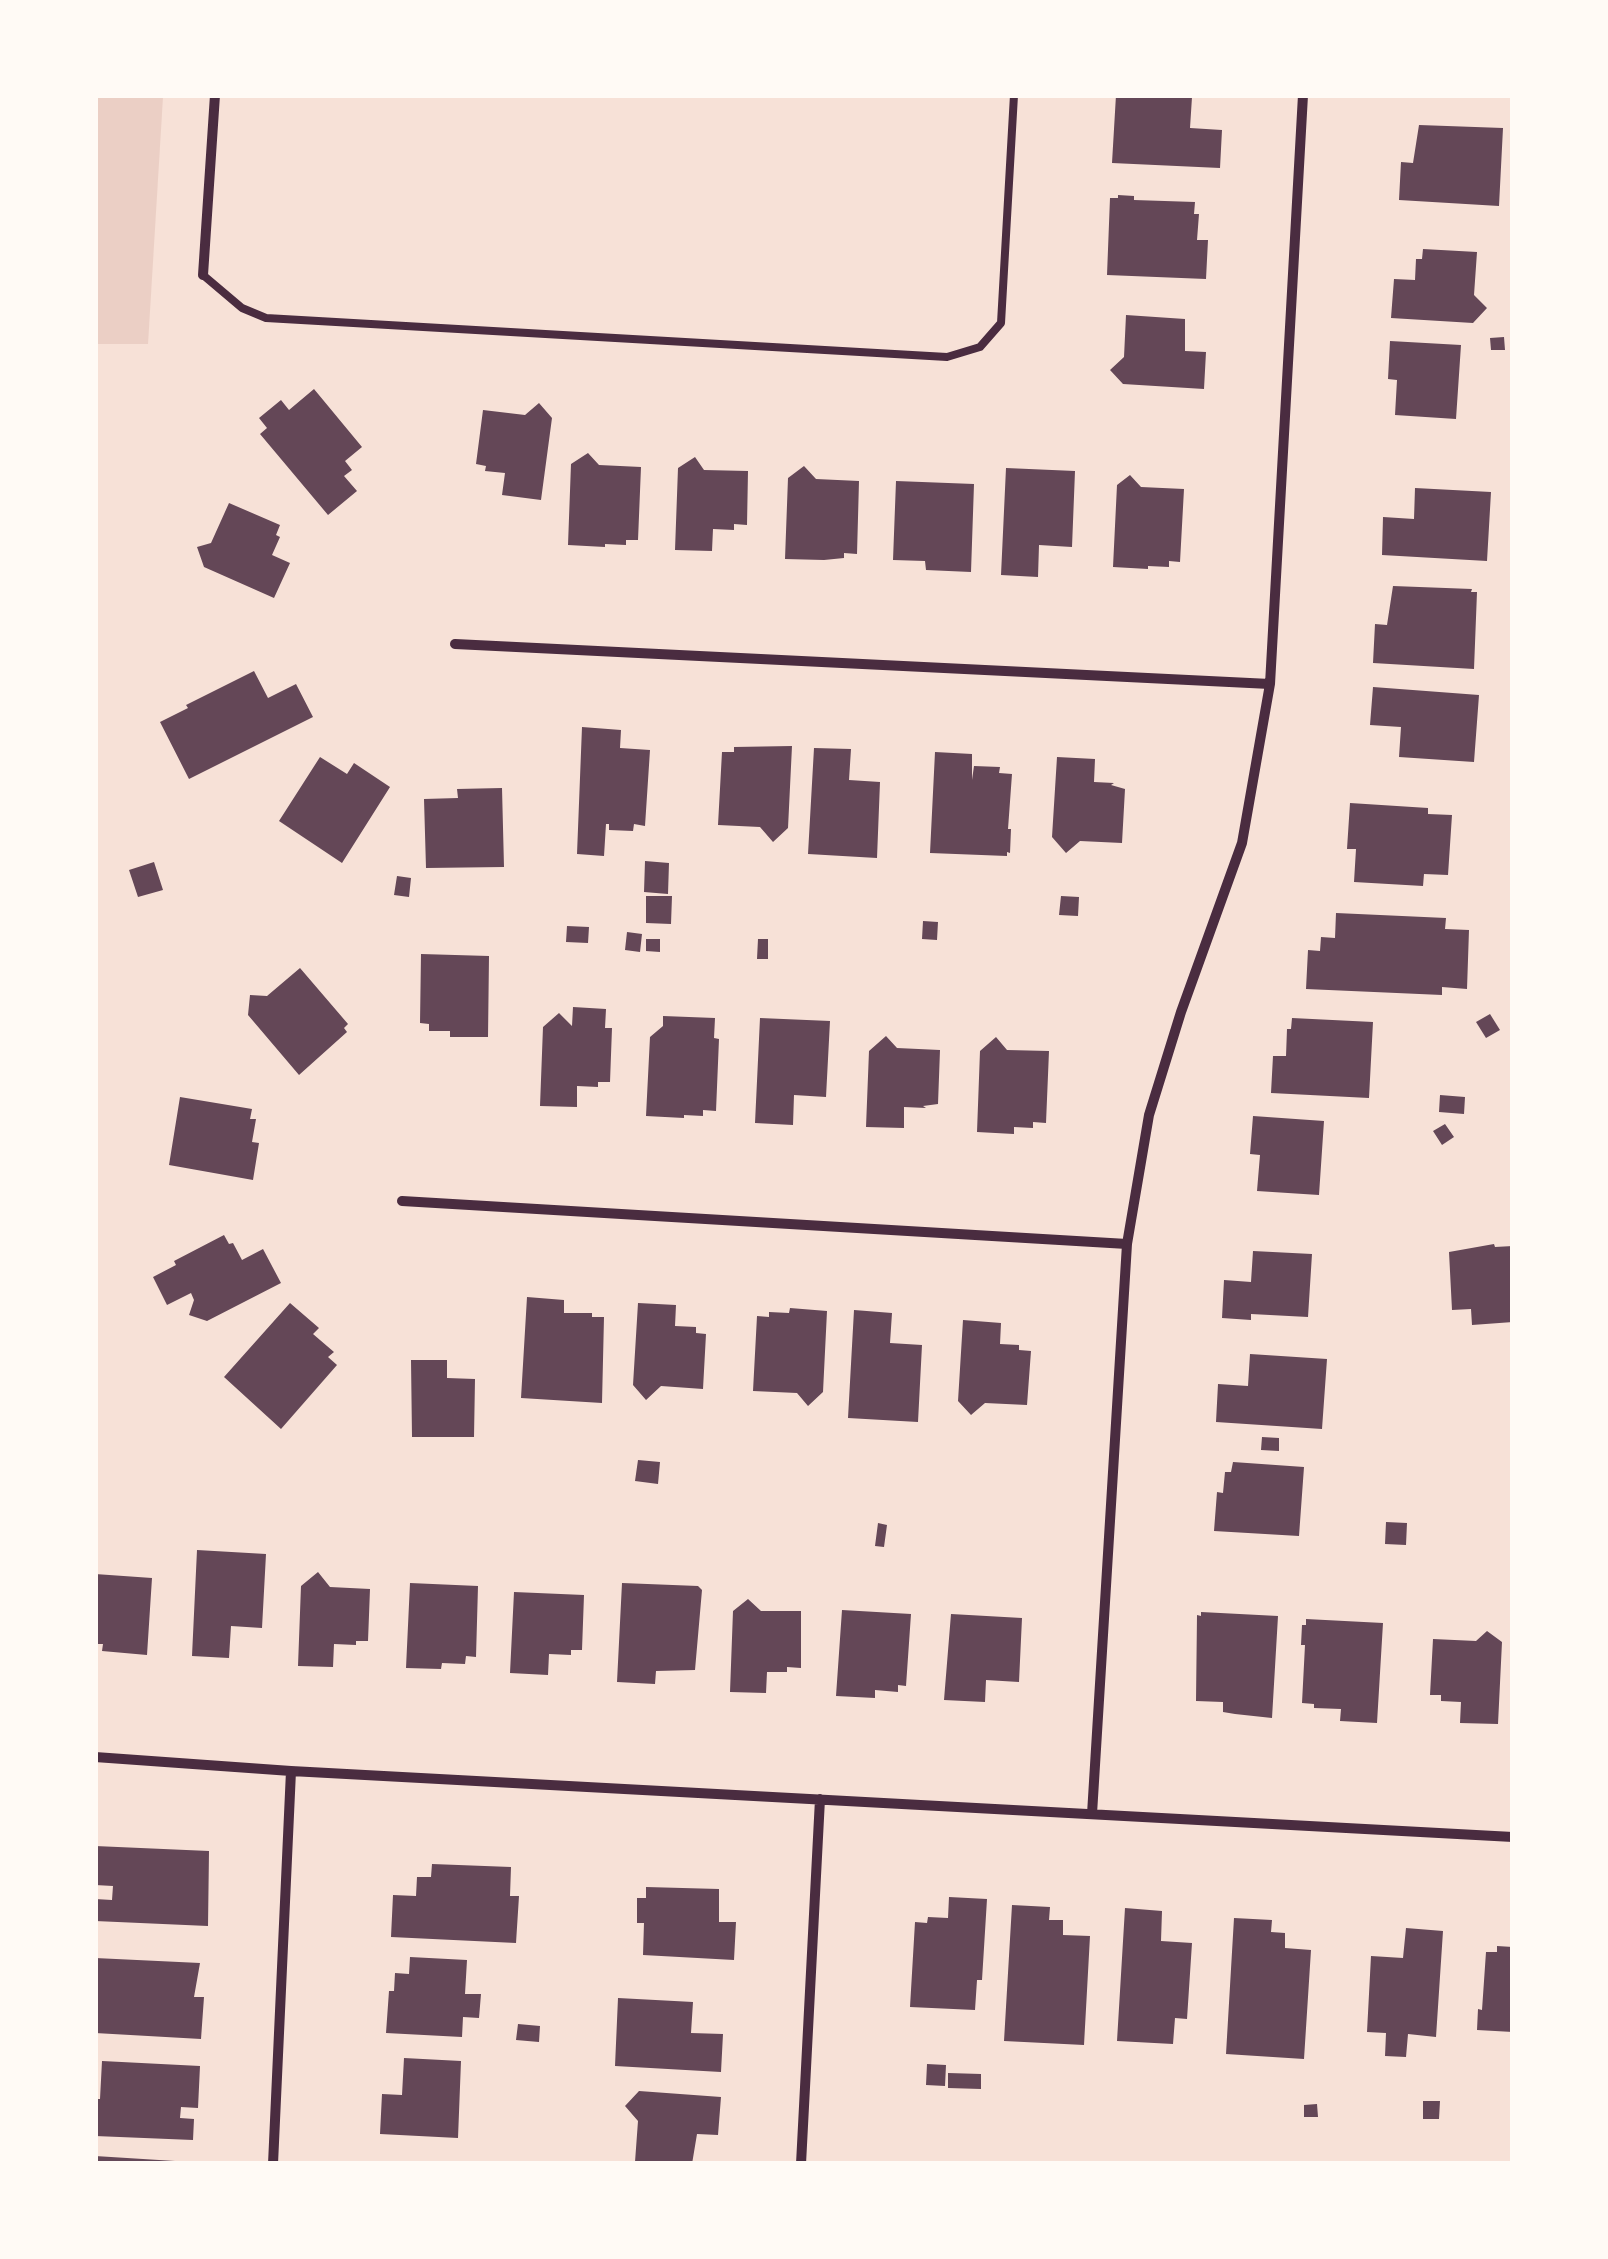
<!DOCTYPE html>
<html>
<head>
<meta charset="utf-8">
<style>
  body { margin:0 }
  #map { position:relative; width:1608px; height:2259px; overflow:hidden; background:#f7e1d7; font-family:"Source Sans 3",sans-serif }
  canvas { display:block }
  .frame { position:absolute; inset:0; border:98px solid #fffaf5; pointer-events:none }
</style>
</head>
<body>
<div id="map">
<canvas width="1608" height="2259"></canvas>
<div class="frame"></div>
</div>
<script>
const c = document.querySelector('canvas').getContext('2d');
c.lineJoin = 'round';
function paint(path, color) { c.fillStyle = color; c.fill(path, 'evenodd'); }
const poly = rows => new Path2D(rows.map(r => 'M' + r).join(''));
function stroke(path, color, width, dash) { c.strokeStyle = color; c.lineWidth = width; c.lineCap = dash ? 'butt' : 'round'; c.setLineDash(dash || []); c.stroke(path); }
const green = poly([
  [95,95,163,97,148,344,95,344]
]);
const building = poly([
  [1116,95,1192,97,1190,128,1222,130,1220,168,1112,163],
  [1419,125,1503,128,1499,206,1399,200,1401,162,1413,163],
  [1118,195,1134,196,1134,200,1195,202,1194,214,1199,214,1197,240,1208,240,1206,279,1107,275,1110,198,1118,198],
  [1423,249,1477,252,1474,295,1487,308,1473,323,1391,318,1394,279,1415,280,1416,259,1422,259],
  [1126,315,1185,319,1185,351,1206,352,1204,389,1123,384,1110,370,1124,357],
  [1504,337,1505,350,1491,350,1490,338],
  [1390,341,1461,345,1456,419,1395,415,1397,380,1388,379],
  [314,389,362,447,345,461,352,470,344,476,357,491,328,515,260,434,267,428,259,418,281,400,289,410],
  [539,403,552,418,541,500,502,495,505,473,485,471,486,466,476,464,483,410,525,415],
  [588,453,599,465,641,467,638,540,626,540,626,545,605,544,605,547,568,545,571,464],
  [695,457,704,470,748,471,747,525,734,524,734,530,713,529,712,551,675,550,678,468],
  [804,466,816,479,859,481,857,554,844,553,844,558,824,560,785,559,788,478],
  [1006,468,1075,471,1072,547,1039,545,1038,577,1001,575],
  [1130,475,1141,487,1184,489,1180,562,1169,561,1169,567,1148,566,1148,569,1113,567,1117,485],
  [896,481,974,484,971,572,926,570,925,561,893,560],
  [1415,488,1491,492,1487,561,1382,555,1383,517,1414,519],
  [229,503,280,525,276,535,280,537,272,555,290,563,274,598,204,567,197,547,211,543],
  [1393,586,1472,589,1471,592,1477,592,1474,669,1373,663,1375,624,1387,625],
  [254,671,268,698,296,684,313,717,189,779,160,722,188,708,186,705],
  [1373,687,1479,695,1474,762,1399,757,1401,727,1370,725],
  [582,727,621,730,620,748,650,750,645,826,634,824,633,831,609,830,609,824,606,824,604,856,577,854],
  [792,746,788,828,773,842,760,827,718,825,722,752,734,752,734,747],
  [814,748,851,749,849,780,880,782,877,858,808,854],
  [935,752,972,754,972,780,974,766,1000,767,999,773,1012,774,1008,829,1011,829,1010,853,1007,852,1007,856,930,853],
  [320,757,347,774,354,763,390,787,342,863,279,821],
  [1057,757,1095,759,1094,782,1114,783,1111,785,1125,789,1122,843,1080,841,1066,853,1052,837],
  [502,788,504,867,426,868,424,799,458,798,457,789],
  [1350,803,1428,808,1428,814,1452,815,1448,875,1424,874,1423,886,1354,882,1356,849,1347,849],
  [645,861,669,863,668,894,644,892],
  [154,862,163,890,138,897,129,870],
  [397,876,411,878,409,897,394,895],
  [646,896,672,896,671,924,646,923],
  [1061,896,1079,897,1078,916,1059,915],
  [1336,913,1446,918,1445,929,1469,930,1467,989,1442,987,1442,995,1306,989,1308,950,1320,951,1321,937,1335,938],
  [923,921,938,922,937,940,922,939],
  [567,926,589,927,588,943,566,942],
  [627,932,642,934,640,952,625,950],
  [646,939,660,939,660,952,646,951],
  [758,939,768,939,768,959,757,959],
  [421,954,489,956,488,1037,450,1037,450,1031,429,1031,429,1024,420,1023],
  [300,968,348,1024,344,1028,347,1032,299,1075,248,1015,250,995,267,996],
  [573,1007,606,1009,605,1028,612,1028,610,1082,598,1082,598,1087,577,1086,577,1107,540,1106,543,1027,559,1013,572,1026],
  [1490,1014,1500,1030,1486,1038,1476,1022],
  [663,1016,715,1018,714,1038,719,1039,716,1111,703,1110,703,1116,684,1115,684,1118,646,1116,650,1037,663,1026],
  [760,1018,830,1021,826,1097,794,1095,793,1125,755,1123],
  [1292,1018,1373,1022,1369,1098,1271,1093,1273,1056,1286,1056,1287,1029,1291,1029],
  [886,1036,897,1048,940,1050,938,1104,923,1106,926,1108,904,1107,904,1128,866,1127,869,1051],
  [996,1037,1007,1050,1049,1051,1046,1123,1033,1122,1033,1128,1014,1127,1014,1134,977,1132,980,1051],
  [1440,1095,1465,1097,1464,1114,1439,1112],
  [180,1097,252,1109,250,1119,256,1119,252,1142,259,1143,253,1180,169,1165],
  [1253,1116,1324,1121,1319,1195,1257,1191,1260,1155,1250,1154],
  [1445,1124,1454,1137,1442,1145,1433,1131],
  [224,1235,229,1244,233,1243,242,1260,263,1249,281,1283,207,1321,189,1315,194,1300,191,1293,167,1305,153,1277,176,1265,174,1261],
  [1494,1244,1495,1247,1513,1246,1513,1322,1472,1325,1471,1309,1452,1310,1449,1252],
  [1253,1251,1312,1254,1308,1317,1251,1314,1251,1320,1222,1318,1224,1280,1251,1282],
  [527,1297,564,1300,564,1313,592,1313,592,1317,604,1317,602,1403,521,1398],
  [290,1303,319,1328,313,1334,334,1352,328,1357,337,1365,281,1429,224,1377],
  [638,1303,676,1305,675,1326,696,1327,696,1333,706,1334,703,1389,661,1386,646,1400,633,1385],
  [790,1308,827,1311,823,1392,808,1406,797,1393,753,1391,757,1316,769,1317,769,1312,789,1313],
  [854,1310,892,1313,890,1343,922,1345,918,1422,848,1418],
  [963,1320,1001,1323,1000,1344,1019,1345,1019,1350,1031,1351,1027,1405,985,1403,971,1415,958,1401],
  [1250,1354,1327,1359,1322,1429,1216,1422,1218,1384,1248,1386],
  [411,1360,447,1360,447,1378,475,1379,474,1437,412,1437],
  [1262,1437,1279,1438,1279,1451,1261,1450],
  [638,1460,660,1462,658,1484,635,1481],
  [1233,1462,1304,1467,1299,1536,1214,1531,1217,1492,1223,1493,1225,1472,1231,1472],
  [1386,1522,1407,1523,1406,1545,1385,1544],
  [878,1523,887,1525,884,1547,875,1546],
  [197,1550,266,1554,262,1628,231,1626,229,1658,192,1656],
  [318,1572,330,1587,370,1589,368,1641,356,1641,356,1645,334,1644,333,1667,298,1666,301,1586],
  [95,1574,152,1578,147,1655,102,1651,103,1644,95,1644],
  [410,1583,478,1586,476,1657,466,1656,465,1664,442,1663,441,1669,406,1668],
  [622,1583,698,1586,702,1590,695,1670,656,1671,655,1684,617,1682],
  [514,1592,584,1595,582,1650,571,1650,571,1655,549,1654,548,1675,510,1673],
  [748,1599,761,1611,801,1611,801,1668,787,1667,787,1672,767,1672,766,1693,730,1692,733,1611],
  [842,1610,911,1614,906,1686,898,1685,898,1692,875,1690,875,1698,836,1696],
  [1201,1612,1278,1616,1272,1718,1235,1714,1223,1712,1223,1702,1196,1701,1197,1615,1201,1616],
  [951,1614,1022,1618,1019,1682,986,1680,985,1702,944,1700],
  [1306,1619,1383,1623,1377,1723,1340,1721,1341,1709,1314,1708,1314,1704,1302,1703,1305,1645,1301,1645,1302,1625,1306,1625],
  [1487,1631,1502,1642,1498,1724,1460,1723,1461,1702,1441,1701,1441,1695,1430,1695,1433,1639,1476,1641],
  [95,1846,209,1851,208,1926,95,1921,95,1899,112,1900,113,1886,95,1885],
  [432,1864,511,1867,510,1896,519,1896,516,1943,391,1937,393,1895,416,1896,417,1877,431,1877],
  [646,1887,719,1889,719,1922,736,1922,734,1960,643,1955,644,1923,637,1923,637,1898,646,1898],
  [949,1897,987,1899,982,1980,977,1980,975,2010,910,2007,915,1922,927,1923,928,1917,948,1918],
  [1012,1905,1050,1907,1049,1920,1063,1920,1063,1935,1090,1936,1084,2045,1004,2041],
  [1125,1908,1162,1911,1161,1941,1192,1943,1187,2019,1175,2018,1173,2044,1117,2041],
  [1234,1918,1272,1920,1271,1932,1285,1933,1285,1948,1311,1950,1304,2059,1226,2054],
  [1406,1928,1443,1931,1436,2037,1408,2034,1406,2057,1385,2056,1386,2033,1367,2032,1371,1956,1403,1958],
  [1497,1946,1513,1947,1513,2032,1477,2030,1478,2009,1482,2010,1486,1952,1497,1952],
  [410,1957,467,1960,465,1994,481,1994,479,2018,463,2017,462,2037,386,2033,389,1991,394,1991,395,1973,409,1974],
  [95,1958,200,1963,194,1997,204,1997,201,2039,95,2033],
  [618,1998,693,2002,691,2033,723,2034,721,2072,615,2066],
  [518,2024,540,2026,539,2042,516,2040],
  [404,2058,461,2061,458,2138,380,2134,382,2094,402,2095],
  [102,2061,200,2066,198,2108,181,2107,180,2118,194,2119,193,2140,95,2136,95,2099,100,2099],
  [927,2064,946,2065,945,2086,926,2085],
  [948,2073,981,2074,981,2089,948,2088],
  [639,2091,721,2097,718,2135,697,2134,692,2164,635,2162,638,2121,625,2106],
  [1423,2101,1440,2101,1439,2119,1423,2119],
  [1317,2104,1318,2117,1304,2117,1304,2105],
  [95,2156,175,2161,175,2164,95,2164]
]);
const service = poly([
  [203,275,242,308,266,318,947,357,980,347,1001,323,1014,95]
]);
const minor = poly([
  [203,275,215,95],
  [455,644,1270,684],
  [402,1201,1127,1244],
  [95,1757,291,1771,1513,1837],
  [1092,1814,1127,1244,1149,1115,1181,1012,1242,843,1270,684,1303,95],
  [273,2164,291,1771],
  [801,2164,820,1799]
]);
paint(green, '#ebcfc5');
paint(building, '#644757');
stroke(service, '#4a2c40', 8);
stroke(minor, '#4a2c40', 10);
</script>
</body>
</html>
